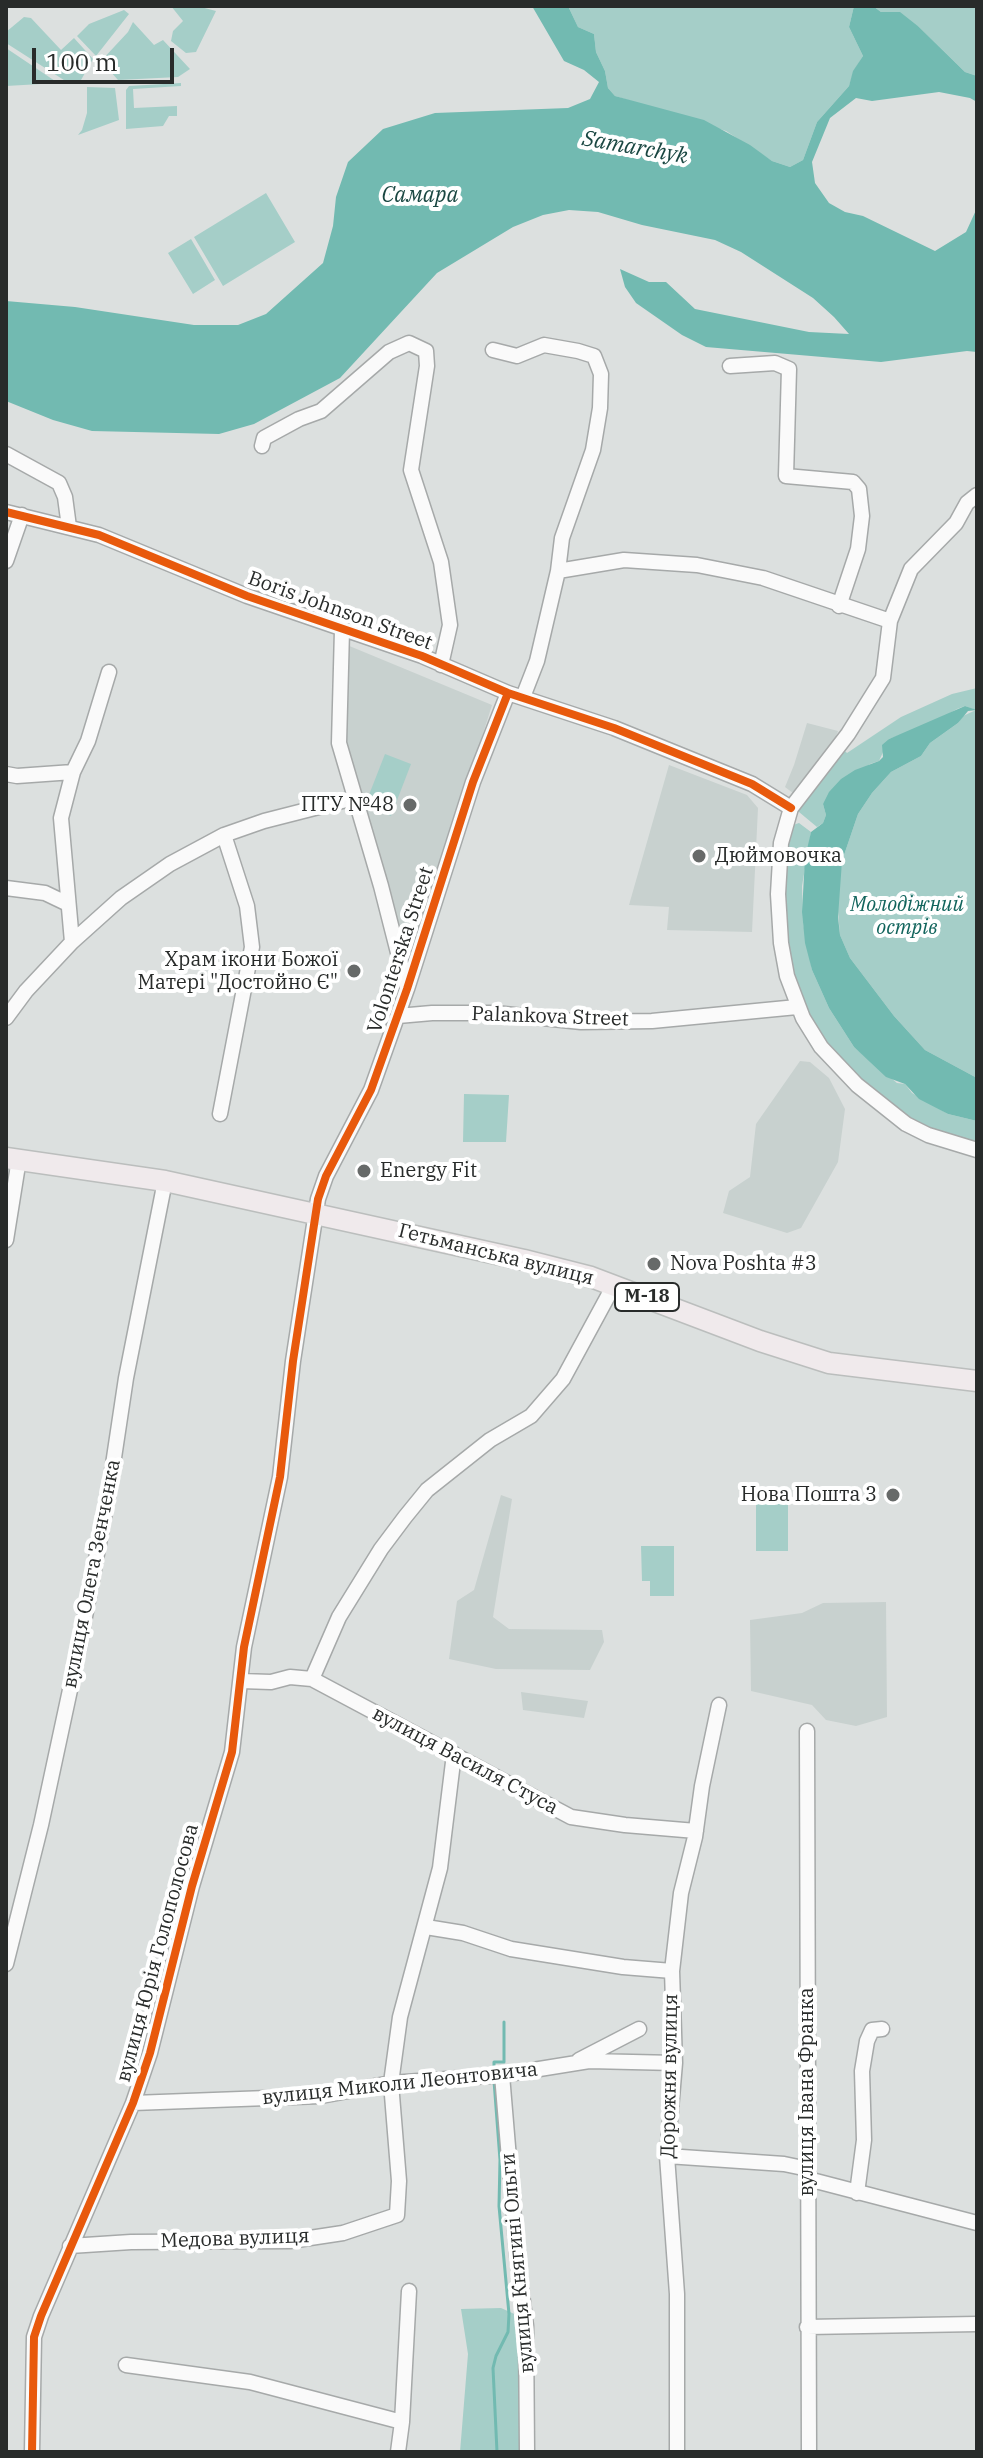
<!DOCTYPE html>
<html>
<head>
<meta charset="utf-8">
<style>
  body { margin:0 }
  #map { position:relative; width:983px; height:2458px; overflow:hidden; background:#dce0df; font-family:"IBM Plex Serif",serif }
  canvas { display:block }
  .frame { position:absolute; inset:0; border:8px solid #282b2a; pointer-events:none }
  .scale { position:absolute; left:32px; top:48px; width:142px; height:36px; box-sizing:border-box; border:4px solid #282b2a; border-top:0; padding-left:10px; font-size:24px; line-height:28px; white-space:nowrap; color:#282b2a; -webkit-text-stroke:6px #fff; paint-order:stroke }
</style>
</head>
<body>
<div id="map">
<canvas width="983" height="2458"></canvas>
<div class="frame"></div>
<div class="scale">100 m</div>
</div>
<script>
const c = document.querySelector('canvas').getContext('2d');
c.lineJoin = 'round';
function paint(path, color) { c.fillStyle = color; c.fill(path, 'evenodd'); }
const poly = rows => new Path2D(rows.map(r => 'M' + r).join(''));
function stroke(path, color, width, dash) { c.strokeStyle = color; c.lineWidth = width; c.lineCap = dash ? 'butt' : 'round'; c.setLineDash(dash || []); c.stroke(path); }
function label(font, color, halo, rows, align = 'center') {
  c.font = font + ' "IBM Plex Serif",serif'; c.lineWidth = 8; c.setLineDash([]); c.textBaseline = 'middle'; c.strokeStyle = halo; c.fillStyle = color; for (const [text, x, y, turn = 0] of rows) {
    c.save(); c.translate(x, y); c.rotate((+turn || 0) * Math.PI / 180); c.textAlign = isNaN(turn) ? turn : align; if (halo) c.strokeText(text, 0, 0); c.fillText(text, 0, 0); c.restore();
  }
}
const built = poly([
  [347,645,492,705,409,968,344,745],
  [807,723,838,731,832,748,797,796,785,787,794,765],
  [669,765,747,795,758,808,752,932,667,930,669,907,629,905],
  [800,1061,810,1062,829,1078,845,1109,838,1162,801,1228,787,1233,723,1213,729,1191,750,1177,756,1124],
  [501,1495,512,1499,493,1617,509,1629,602,1630,604,1642,590,1670,496,1669,449,1659,457,1601,474,1590],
  [886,1602,887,1717,856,1726,826,1720,812,1705,751,1691,750,1620,802,1613,823,1603],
  [521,1692,588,1701,584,1718,523,1710]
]);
const green = poly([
  [171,6,197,6,216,11,196,52,186,53,171,41,173,31,183,21],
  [568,6,854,6,849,27,863,56,854,71,849,86,817,122,803,160,790,167,772,161,726,131,615,96,608,88,605,71,596,52,594,34,578,27],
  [873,6,977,6,977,76,965,72,919,27,881,12],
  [124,10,129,14,96,56,77,36,89,24],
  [24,17,31,18,61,50,74,38,93,59,81,80,67,82,6,43,6,32],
  [133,22,154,45,163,40,190,69,178,77,118,80,101,61,128,32],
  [6,48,58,83,6,86],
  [181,83,181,86,133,89,134,108,177,106,177,116,169,116,163,126,126,129,126,90,129,86],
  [87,87,115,88,119,120,78,135,82,130,87,113],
  [266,193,295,242,223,286,194,237],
  [191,239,215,280,193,294,168,253],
  [977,688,977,1078,925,1050,894,1016,850,958,840,935,837,900,842,861,858,814,872,793,891,772,921,756,930,743,958,723,963,716,976,710,965,706,957,709,935,722,889,739,879,761,870,764,823,804,826,815,823,823,817,827,799,812,798,805,840,746,847,753,901,717,952,694],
  [385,754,411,764,391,816,365,805],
  [799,823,811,832,802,886,803,923,812,970,829,1008,854,1047,897,1083,905,1084,912,1093,948,1114,977,1121,977,1144,952,1138,909,1120,861,1081,826,1044,803,1005,793,975,784,907,786,848,793,825],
  [464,1094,509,1095,506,1142,463,1142],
  [756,1504,788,1504,788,1551,756,1551],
  [641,1546,674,1546,674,1596,650,1596,650,1581,642,1581],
  [501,2308,521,2317,520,2452,460,2452,468,2354,461,2309]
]);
const water = poly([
  [532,6,568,6,578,27,594,34,596,52,605,71,608,88,615,96,704,120,750,145,772,161,790,167,803,160,817,122,849,86,853,71,863,56,849,27,854,6,873,6,881,12,900,12,919,27,965,72,977,76,977,102,970,98,939,92,872,101,856,98,830,118,812,162,815,183,829,203,845,212,863,216,935,251,966,232,977,208,977,352,967,351,881,362,706,347,682,335,636,303,625,287,620,269,649,282,666,282,695,309,809,332,849,334,834,317,813,298,741,252,715,240,642,225,598,212,569,210,543,215,513,227,437,273,340,378,254,424,219,434,92,431,53,420,6,401,6,301,75,307,194,325,238,325,266,314,323,263,333,226,336,197,348,162,383,129,435,113,568,108,590,99,599,82,584,70,564,61],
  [965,706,977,710,968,711,958,723,930,743,921,756,891,772,872,793,858,814,842,861,838,917,840,935,850,958,894,1016,925,1050,977,1078,977,1121,948,1114,919,1099,905,1084,886,1077,854,1047,829,1008,812,970,805,943,802,912,805,858,811,832,823,823,826,815,823,804,829,792,841,779,855,770,879,761,883,757,882,745,889,739]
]);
const stream = poly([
  [494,2067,494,2062,504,2062,504,2022],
  [494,2081,500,2160,499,2206,509,2314,508,2332,496,2356,493,2368,497,2452]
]);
const minor = poly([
  [493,350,517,356,544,345,578,351,594,356,601,374,600,408,593,450,562,538,558,571,537,661,523,697],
  [730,366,775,363,789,369,786,476,853,482,859,489,862,516,858,549,839,606],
  [262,446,264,438,299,419,321,411,389,352,409,343,426,351,427,366,411,470,441,562,450,625,441,665],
  [6,454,59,483,65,497,69,527],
  [977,495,967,503,956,523,911,569,890,621,883,678,848,734,791,808,781,843,778,894,781,943,787,976,803,1018,821,1047,857,1085,906,1124,928,1135,977,1150],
  [6,512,99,535,247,596,422,656,508,693,614,728,752,784,791,808],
  [6,561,22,515],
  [558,571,624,560,697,565,763,578,890,621],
  [342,630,339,743,381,886,407,988],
  [6,774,17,776,73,772],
  [6,888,45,893,68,904],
  [72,942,61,818,73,772,88,741,109,672],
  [398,1016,432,1013,495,1013,581,1022,652,1021,797,1007],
  [6,1018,26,991,72,942,121,898,170,864,224,835,264,821,354,798],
  [220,1114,252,947,247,906,224,835],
  [6,1240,19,1159],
  [312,1679,339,1617,381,1549,405,1517,427,1490,490,1440,531,1416,563,1379,614,1285],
  [241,1681,271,1682,290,1677,312,1679,571,1817,625,1825,696,1831],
  [807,1731,809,2452],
  [426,1927,463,1933,511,1949,623,1967,672,1971],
  [6,1964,41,1825,79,1648,109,1491,126,1378,165,1181],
  [579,2060,639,2029],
  [502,2075,517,2254,526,2326,527,2452],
  [133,2103,321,2096,391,2083,502,2075,589,2061,675,2063],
  [667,2156,784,2164,808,2169],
  [808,2179,977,2223],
  [857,2193,864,2140,862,2071,867,2041,872,2030,882,2029],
  [70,2246,131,2242,290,2241,343,2233,397,2215,399,2181,391,2083,400,2017,440,1868,454,1754],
  [807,2327,977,2324],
  [126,2365,250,2382,402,2422],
  [32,2452,34,2337,41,2316,133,2103,150,2053,192,1886,232,1752,244,1647,280,1477,293,1361,318,1199,326,1176,371,1090,407,989,473,782,508,693],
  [398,2452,402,2422,409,2291],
  [677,2452,677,2294,667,2156,675,2063,672,1971,681,1893,695,1837,702,1786,719,1705]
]);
const highway = poly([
  [6,1158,165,1181,524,1260,591,1277,760,1341,829,1363,977,1381]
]);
const cycleway = poly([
  [6,512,99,535,247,596,422,656,508,693,614,728,752,784,791,808],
  [32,2452,34,2337,41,2316,133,2103,150,2053,192,1886,232,1752,244,1647,280,1477,293,1361,318,1199,326,1176,371,1090,407,989,473,782,508,693]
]);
const markers = [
  [410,805,8,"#676a69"],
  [699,856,8,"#676a69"],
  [354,971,8,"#676a69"],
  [364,1171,8,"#676a69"],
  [654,1264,8,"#676a69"],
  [893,1495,8,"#676a69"]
];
const shields = [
  [647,1297,64]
];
const shieldNames = [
  ["М-18",647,1297]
];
const streetNames = [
  ["Boris Johnson Street",340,611,20],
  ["Volonterska Street",401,950,-72],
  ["Palankova Street",550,1017,2],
  ["Гетьманська вулиця",496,1255,14],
  ["вулиця Олега Зенченка",92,1574,-79],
  ["вулиця Василя Стуса",465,1761,28],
  ["вулиця Юрія Голополосова",158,1953,-75],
  ["Дорожня вулиця",670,2076,-89],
  ["вулиця Миколи Леонтовича",400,2084,-6],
  ["вулиця Івана Франка",807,2092,-90],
  ["Медова вулиця",235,2239,-2],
  ["вулиця Княгині Ольги",518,2263,-95]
];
const poiNames = [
  ["ПТУ №48",394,805],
  ["Дюймовочка",715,856,"left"],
  ["Храм ікони Божої",338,960],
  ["Матері \"Достойно Є\"",338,983],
  ["Energy Fit",380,1171,"left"],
  ["Nova Poshta #3",670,1264,"left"],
  ["Нова Пошта 3",877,1495]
];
const parkNames = [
  ["Молодіжний",907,905],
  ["острів",907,928]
];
const waterNames = [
  ["Samarchyk",635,148,10],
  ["Самара",420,196]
];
paint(built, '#c8d1cf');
paint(green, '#a5cec8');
paint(water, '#72bab1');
stroke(stream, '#72bab1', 3);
stroke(minor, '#a6a9a9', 17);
stroke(highway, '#bbbebd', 23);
stroke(minor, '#fafafa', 14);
stroke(highway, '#f0eaec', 20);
stroke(cycleway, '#e8590c', 8);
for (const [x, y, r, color] of markers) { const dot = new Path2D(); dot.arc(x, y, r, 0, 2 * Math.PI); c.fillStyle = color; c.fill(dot); stroke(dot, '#fff', 3); }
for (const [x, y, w] of shields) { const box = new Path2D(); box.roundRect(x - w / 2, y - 14, w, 28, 6); c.fillStyle = '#fff'; c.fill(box); stroke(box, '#282b2a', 2); }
label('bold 18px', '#282b2a', null, shieldNames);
label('20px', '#282b2a', '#fff', streetNames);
label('20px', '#282b2a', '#fff', poiNames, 'right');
label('italic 20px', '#11645c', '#fff', parkNames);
label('italic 22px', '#1a4742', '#fff', waterNames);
</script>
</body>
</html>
